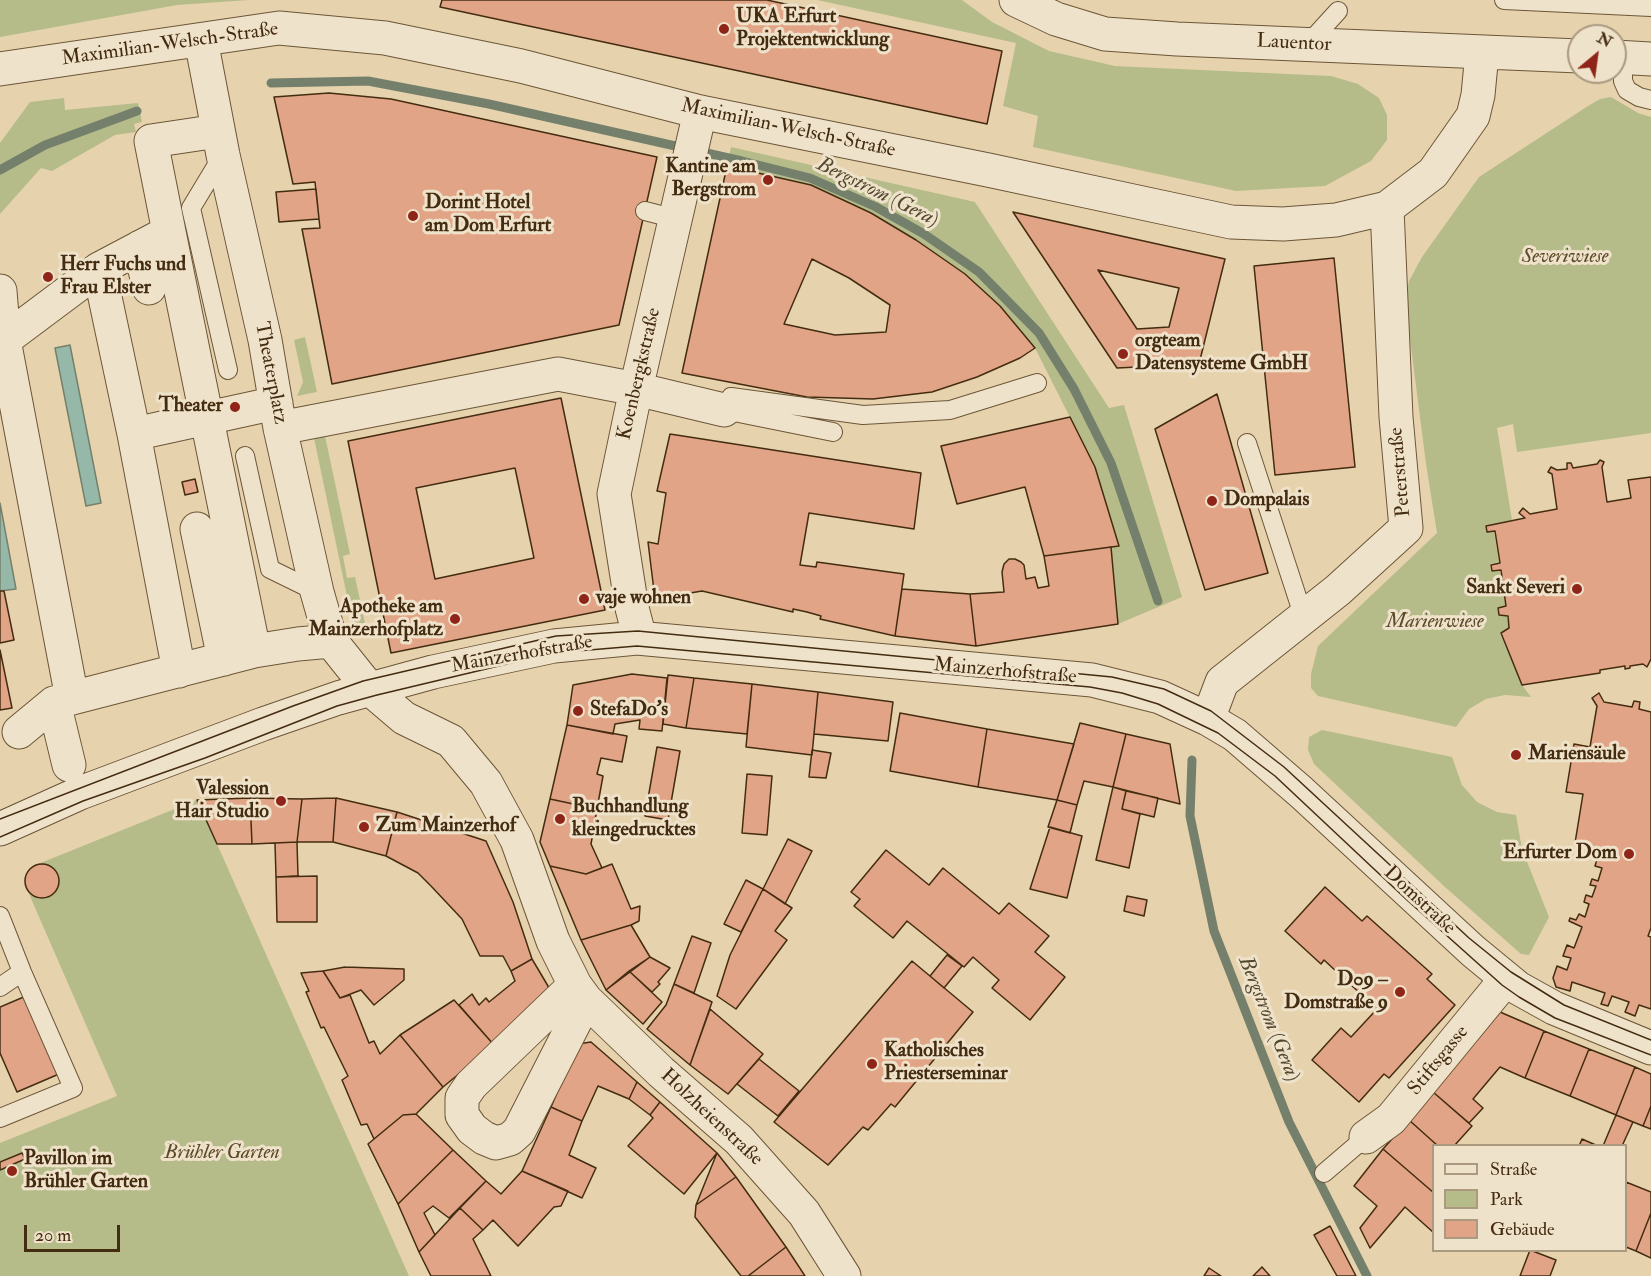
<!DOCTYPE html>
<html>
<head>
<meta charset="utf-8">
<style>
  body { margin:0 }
  #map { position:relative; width:1651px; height:1276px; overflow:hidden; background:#e6d3ad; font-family:"IM FELL Double Pica",serif }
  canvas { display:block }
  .legend { position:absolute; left:1432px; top:1144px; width:195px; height:108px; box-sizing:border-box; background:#efe2ca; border:2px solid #ab9980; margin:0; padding:8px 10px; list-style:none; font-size:18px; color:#442c11 }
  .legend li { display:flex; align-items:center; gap:12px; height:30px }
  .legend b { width:30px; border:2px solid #ab9980 }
  .north { position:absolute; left:1567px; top:24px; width:60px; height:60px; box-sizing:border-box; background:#efe2ca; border:2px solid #ab9980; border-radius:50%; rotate:29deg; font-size:16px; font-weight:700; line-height:24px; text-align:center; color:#442c11 }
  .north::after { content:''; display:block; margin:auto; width:21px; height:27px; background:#8f2418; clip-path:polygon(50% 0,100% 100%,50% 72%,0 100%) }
  .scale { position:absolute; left:24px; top:1225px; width:96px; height:27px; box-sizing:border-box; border:3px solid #442c11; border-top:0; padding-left:8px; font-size:18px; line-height:21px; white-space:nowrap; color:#442c11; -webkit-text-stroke:4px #efe2ca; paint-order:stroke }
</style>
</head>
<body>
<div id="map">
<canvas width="1651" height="1276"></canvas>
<ul class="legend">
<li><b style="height:8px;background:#efe2ca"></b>Straße</li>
<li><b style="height:16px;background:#b5bc8a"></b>Park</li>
<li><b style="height:16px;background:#e2a486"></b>Gebäude</li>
</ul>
<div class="north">N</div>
<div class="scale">20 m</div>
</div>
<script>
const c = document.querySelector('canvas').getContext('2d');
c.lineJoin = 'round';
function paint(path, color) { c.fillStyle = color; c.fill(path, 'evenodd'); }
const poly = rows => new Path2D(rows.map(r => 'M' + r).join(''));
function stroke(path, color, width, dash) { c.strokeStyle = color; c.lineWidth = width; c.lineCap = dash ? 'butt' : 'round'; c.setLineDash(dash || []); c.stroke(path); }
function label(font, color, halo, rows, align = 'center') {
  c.font = font + ' "IM FELL Double Pica",serif'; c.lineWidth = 6; c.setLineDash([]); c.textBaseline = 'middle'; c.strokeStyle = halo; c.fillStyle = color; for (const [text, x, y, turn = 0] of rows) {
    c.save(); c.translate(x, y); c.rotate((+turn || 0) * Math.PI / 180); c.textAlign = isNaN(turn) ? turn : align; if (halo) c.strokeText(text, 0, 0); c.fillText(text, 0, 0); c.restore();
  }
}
const green = poly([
  [0,0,249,0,177,5,0,37],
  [817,0,962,0,992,22,1049,51,1115,66,1331,76,1358,84,1379,98,1387,115,1387,140,1371,161,1325,186,1236,191,1033,147,1038,116,1003,106,1016,43],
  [1611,97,1638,113,1651,117,1651,433,1517,452,1513,424,1497,428,1512,520,1486,526,1487,532,1494,531,1499,562,1490,564,1491,572,1500,571,1506,606,1497,608,1499,615,1507,616,1509,628,1500,633,1522,685,1531,697,1505,695,1486,699,1469,709,1456,727,1318,696,1311,688,1311,674,1318,646,1437,533,1426,464,1405,300,1409,281,1422,257,1479,177,1588,106,1600,99],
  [64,98,65,110,138,103,142,122,134,124,136,132,115,135,52,171,41,168,0,214,0,143,30,102],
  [731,147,975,202,1109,408,1124,405,1182,597,1118,624,1111,547,1119,545,1095,467,1035,348,1000,306,965,274,916,240,871,213,811,185,727,166],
  [305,337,317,392,297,396,303,382,294,340],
  [324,431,350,554,343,556,347,578,355,577,366,628,354,630,313,433],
  [1322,730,1452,757,1462,785,1477,802,1497,812,1516,815,1522,849,1549,917,1529,955,1521,954,1445,887,1314,764,1308,750,1309,737],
  [197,800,217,844,409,1276,0,1276,0,1143,117,1096,26,887,25,882,27,873,33,866]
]);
const water = poly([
  [70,345,101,503,86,506,55,348,70,345],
  [0,503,16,589,0,591,0,503]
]);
const stream = poly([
  [271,83,368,81,489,104,742,161,810,178,876,207,924,234,979,272,1039,333,1074,389,1111,463,1158,601],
  [0,170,45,145,137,111],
  [1192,760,1190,816,1214,931,1289,1122,1367,1276]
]);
const building = poly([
  [442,0,767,0,1002,51,987,124,440,7,442,0],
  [329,93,391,99,657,157,619,325,332,384,302,229,320,228,315,182,293,184,274,97,329,93],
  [727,166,811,185,871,213,916,240,965,274,1000,306,1035,348,1020,358,977,377,932,392,873,399,807,397,682,373,727,166],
  [812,259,849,278,890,305,886,332,835,335,784,324,812,259],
  [316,189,319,219,279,222,276,192,316,189],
  [1013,212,1225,259,1199,364,1117,368,1013,212],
  [1098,270,1179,288,1169,327,1137,329,1098,270],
  [1334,258,1355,467,1275,475,1254,266,1334,258],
  [1217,394,1268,573,1205,590,1155,429,1217,394],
  [561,398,605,610,391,653,348,441,561,398],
  [515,468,534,558,435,579,416,488,515,468],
  [1070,417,1095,467,1119,546,1044,556,1025,487,957,504,941,446,1070,417],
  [670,434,921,473,914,529,809,513,800,565,816,567,817,562,904,574,895,636,820,619,821,616,807,612,793,609,793,612,702,591,655,599,648,542,658,544,666,493,657,491,670,434],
  [1600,460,1604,462,1602,467,1607,502,1631,498,1628,480,1651,477,1651,659,1647,667,1643,664,1630,666,1630,668,1625,669,1625,666,1600,670,1600,673,1522,685,1501,633,1509,628,1508,616,1499,615,1498,608,1506,606,1501,570,1492,571,1491,565,1500,563,1495,531,1487,532,1486,526,1525,518,1519,513,1523,508,1530,514,1557,509,1552,474,1548,472,1551,467,1557,470,1567,469,1567,463,1571,463,1573,468,1597,464,1600,460],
  [195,479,198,492,185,495,182,482,195,479],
  [1111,547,1118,624,976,646,970,594,1004,592,1002,572,1004,564,1009,559,1015,559,1021,562,1024,565,1026,579,1035,577,1038,588,1049,586,1044,556,1111,547],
  [902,589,970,594,976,646,895,636,902,589],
  [0,591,4,591,14,640,0,643,0,591],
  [0,650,12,708,0,710,0,650],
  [632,674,667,678,662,731,639,729,640,720,615,724,613,734,567,725,573,685,632,674],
  [668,675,694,678,686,728,663,724,668,675],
  [694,678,752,684,747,734,686,728,694,678],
  [752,684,818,692,812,755,746,747,752,684],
  [818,692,893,702,888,741,814,734,818,692],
  [1599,693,1604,702,1632,707,1634,701,1640,702,1639,709,1651,712,1651,928,1648,936,1651,937,1651,1009,1639,1005,1635,1016,1625,1012,1629,1002,1612,996,1608,1006,1601,1004,1605,993,1572,982,1570,991,1556,987,1553,978,1557,966,1567,970,1571,958,1563,956,1567,945,1574,948,1582,927,1569,921,1570,918,1576,920,1579,914,1585,917,1589,904,1584,902,1586,895,1592,897,1596,886,1590,885,1592,879,1598,881,1602,868,1595,866,1598,856,1605,859,1608,851,1575,843,1583,794,1566,792,1574,744,1590,747,1597,706,1592,698,1599,693],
  [900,713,987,729,978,787,890,771,900,713],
  [1080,723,1126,734,1113,787,1084,781,1077,805,1057,800,1080,723],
  [567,725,627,736,622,762,601,758,597,774,603,776,597,809,550,799,567,725],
  [987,729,1074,744,1057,800,978,787,987,729],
  [1126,734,1170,744,1180,804,1113,787,1126,734],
  [657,747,680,751,668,820,645,816,657,747],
  [812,750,831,753,826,778,809,777,812,750],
  [747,774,772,776,767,835,742,833,747,774],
  [1113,787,1126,791,1122,809,1140,814,1129,868,1096,860,1113,787],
  [1126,791,1158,798,1154,817,1122,809,1126,791],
  [250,798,252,844,217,844,197,800,250,798],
  [250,798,302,799,297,842,252,844,250,798],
  [336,798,333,842,297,842,302,799,336,798],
  [336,798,397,812,386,856,333,842,336,798],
  [550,799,597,809,591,844,602,868,586,874,550,866,540,842,550,799],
  [1057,800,1077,805,1070,833,1048,827,1057,800],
  [397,812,486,841,513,902,532,959,511,971,503,956,480,956,462,919,431,886,418,873,386,856,397,812],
  [1050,827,1082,836,1067,898,1030,889,1050,827],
  [788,839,812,851,785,904,763,889,788,839],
  [297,842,298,876,276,877,275,843,297,842],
  [886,850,929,885,943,868,999,914,1009,903,1049,936,1035,952,1065,977,1030,1020,992,988,999,980,973,957,964,967,907,921,893,938,854,906,860,899,851,892,886,850],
  [612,864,631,909,640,906,639,921,631,925,581,940,550,866,586,874,612,864],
  '25 881a17 17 0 1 1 34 0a17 17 0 1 1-34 0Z',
  [317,876,317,922,277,922,276,877,317,876],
  [746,880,763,889,741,932,724,924,746,880],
  [1325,887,1362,921,1367,916,1432,974,1427,979,1455,1005,1389,1078,1384,1074,1359,1102,1312,1060,1341,1028,1351,1037,1377,1009,1324,960,1321,964,1285,931,1325,887],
  [763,889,792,908,775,931,787,940,736,1009,717,996,730,955,763,889],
  [1127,896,1147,900,1144,916,1124,911,1127,896],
  [631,925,650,957,606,990,581,940,631,925],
  [692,936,711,943,694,993,674,984,692,936],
  [947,955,962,966,944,988,930,976,947,955],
  [650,957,670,968,658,982,660,984,652,992,629,971,650,957],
  [532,959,548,986,548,1001,494,1045,459,1005,472,994,479,1005,486,998,489,1002,515,981,511,971,532,959],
  [912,961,973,1012,895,1107,891,1104,868,1130,863,1127,828,1165,774,1122,912,961],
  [345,967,404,969,404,980,374,1005,361,990,340,998,323,971,345,967],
  [323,971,340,998,350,995,369,1043,374,1041,380,1054,400,1035,443,1087,416,1114,403,1115,374,1139,367,1124,361,1125,342,1080,348,1076,324,1027,321,1028,306,992,309,991,301,973,323,971],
  [629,971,662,1002,643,1024,606,990,629,971],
  [674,984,712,1002,690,1065,647,1029,666,1005,674,984],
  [26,996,59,1074,17,1092,0,1053,0,1007,26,996],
  [454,1000,494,1045,443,1087,400,1035,454,1000],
  [710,1009,763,1054,728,1094,690,1065,710,1009],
  [1500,1012,1544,1031,1525,1078,1500,1067,1473,1099,1483,1108,1469,1123,1433,1092,1500,1012],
  [1544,1031,1589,1049,1570,1096,1525,1078,1544,1031],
  [591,1042,637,1082,629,1099,598,1086,582,1121,551,1107,578,1044,591,1042],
  [1589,1049,1635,1067,1616,1115,1570,1096,1589,1049],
  [759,1059,799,1091,778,1116,737,1084,759,1059],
  [1635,1067,1651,1074,1651,1106,1643,1126,1616,1115,1635,1067],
  [637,1082,660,1102,650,1115,629,1099,637,1082],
  [1433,1092,1472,1126,1454,1146,1438,1146,1409,1120,1433,1092],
  [660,1102,717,1153,684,1194,628,1146,653,1118,650,1115,660,1102],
  [1651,1106,1651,1129,1643,1126,1651,1106],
  [551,1107,582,1121,569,1155,596,1168,582,1198,522,1171,551,1107],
  [416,1114,453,1150,398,1204,368,1144,403,1115,416,1114],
  [1616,1115,1633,1122,1622,1146,1603,1146,1616,1115],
  [1409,1120,1438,1146,1434,1146,1434,1193,1383,1149,1409,1120],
  [1582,1139,1598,1146,1579,1146,1582,1139],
  [1383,1149,1434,1193,1434,1233,1405,1207,1370,1248,1360,1228,1377,1206,1354,1186,1383,1149],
  [453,1150,486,1181,449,1218,433,1206,424,1213,435,1235,419,1252,398,1204,453,1150],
  [22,1153,25,1159,0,1170,0,1162,22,1153],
  [717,1153,736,1177,696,1205,717,1153],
  [522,1171,568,1191,561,1206,554,1207,518,1246,493,1220,483,1230,460,1208,486,1181,501,1194,522,1171],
  [736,1177,786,1247,748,1276,741,1276,695,1217,696,1205,736,1177],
  [1626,1182,1651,1192,1651,1213,1636,1251,1626,1247,1626,1182],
  [460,1208,483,1230,473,1239,491,1276,431,1276,419,1252,460,1208],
  [1651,1213,1651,1258,1636,1251,1651,1213],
  [1330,1226,1356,1276,1337,1276,1314,1235,1330,1226],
  [786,1247,805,1276,748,1276,786,1247],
  [1530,1250,1556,1260,1550,1276,1520,1276,1530,1250],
  [1262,1267,1270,1276,1253,1276,1262,1267],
  [1209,1268,1221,1276,1204,1276,1209,1268]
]);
const lane = poly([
  [1504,0,1651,7],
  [1307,45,1338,11],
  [1623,57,1623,81,1627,90,1639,97,1651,100],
  [223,155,191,208,228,370],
  [645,211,676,219],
  [833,432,724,410,731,397,863,415,950,410,1037,383],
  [1247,443,1304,618],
  [245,456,270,569,317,592],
  [0,916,22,972,73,1088,0,1118],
  [0,987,22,972],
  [1324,1173,1366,1137]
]);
const street = poly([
  [1016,0,1056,19,1105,34,1177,39,1579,56],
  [201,40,223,155,265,340,280,428,317,592,331,641,363,681,377,695,404,718,451,741,486,783,517,840,553,941,575,985,586,1000,661,1072,739,1140,804,1213,844,1276],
  [1615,57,1651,59],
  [0,69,279,28,385,38,521,66,700,112,988,170,1231,222,1283,224,1336,220,1387,208,1433,173,1473,116,1478,95,1482,53],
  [169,232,254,651],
  [140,247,149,288],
  [99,269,134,434,276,403],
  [0,291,4,340,72,698,54,703,69,765],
  [0,341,4,340,99,269,169,232,151,141,218,131],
  [280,428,558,374,636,389,724,410],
  [134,434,179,671],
  [197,529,224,659],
  [637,638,638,631,632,608,614,494,636,389,700,112],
  [72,698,254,651,298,644,331,641],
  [1208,719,1222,682,1338,590,1406,528,1396,417,1387,208],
  [19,732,54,703],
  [0,829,80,793,263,724,338,698,433,672,554,646,637,638,1092,680,1160,697,1208,719,1235,735,1301,792,1473,951,1518,988,1554,1008,1651,1048],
  [575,985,471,1085,462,1098,462,1115,472,1129,484,1138,496,1143,510,1139,519,1131,586,1000],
  [1366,1137,1391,1119,1506,979]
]);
const tram = poly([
  [0,819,293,706,363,681,556,636,638,631,1112,677,1164,689,1211,711,1284,767,1469,938,1511,972,1564,1005,1651,1040],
  [0,837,83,801,205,758,337,706,377,695,553,653,637,646,1090,687,1122,693,1158,704,1218,733,1275,776,1407,900,1502,985,1519,997,1555,1018,1651,1055]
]);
const markers = [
  [724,29,6,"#8f2418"],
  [768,180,6,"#8f2418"],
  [413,216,6,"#8f2418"],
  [48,277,6,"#8f2418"],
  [1123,354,6,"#8f2418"],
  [235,407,6,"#8f2418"],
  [1212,501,6,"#8f2418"],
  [1577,589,6,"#8f2418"],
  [584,599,6,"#8f2418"],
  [455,619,6,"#8f2418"],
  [578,711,6,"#8f2418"],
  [1516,755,6,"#8f2418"],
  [281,801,6,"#8f2418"],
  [560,819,6,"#8f2418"],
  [364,827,6,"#8f2418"],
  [1629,854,6,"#8f2418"],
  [1400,992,6,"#8f2418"],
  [872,1064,6,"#8f2418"],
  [12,1171,6,"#8f2418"]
];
const poiNames = [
  ["UKA Erfurt",736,18],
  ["Projektentwicklung",736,41],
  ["Kantine am",756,168,"right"],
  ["Bergstrom",756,191,"right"],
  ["Dorint Hotel",425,204],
  ["am Dom Erfurt",425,227],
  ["Herr Fuchs und",60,266],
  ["Frau Elster",60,289],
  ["orgteam",1135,342],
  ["Datensysteme GmbH",1135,365],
  ["Theater",223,407,"right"],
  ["Dompalais",1224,501],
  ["Sankt Severi",1565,589,"right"],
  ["vaje wohnen",596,599],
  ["Apotheke am",443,608,"right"],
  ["Mainzerhofplatz",443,631,"right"],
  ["StefaDo's",590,711],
  ["Mariensäule",1528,755],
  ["Valession",269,790,"right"],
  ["Hair Studio",269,813,"right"],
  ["Buchhandlung",572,808],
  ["kleingedrucktes",572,831],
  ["Zum Mainzerhof",376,827],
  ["Erfurter Dom",1617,854,"right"],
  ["D09 –",1388,981,"right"],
  ["Domstraße 9",1388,1004,"right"],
  ["Katholisches",884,1052],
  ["Priesterseminar",884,1075],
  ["Pavillon im",24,1160],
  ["Brühler Garten",24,1183]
];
const streetNames = [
  ["Lauentor",1294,44,3],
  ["Maximilian-Welsch-Straße",170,45,-8],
  ["Maximilian-Welsch-Straße",788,129,12],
  ["Theaterplatz",270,373,79],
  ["Koenbergkstraße",640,374,-77],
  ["Peterstraße",1401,472,-95],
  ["Mainzerhofstraße",522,655,-10],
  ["Mainzerhofstraße",1005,672,5],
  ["Domstraße",1419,901,43],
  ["Stiftsgasse",1439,1061,-51],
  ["Holzheienstraße",711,1118,43]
];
const parkNames = [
  ["Severiwiese",1565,258],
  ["Marienwiese",1435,623],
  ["Brühler Garten",222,1154]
];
const waterNames = [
  ["Bergstrom (Gera)",877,193,26],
  ["Bergstrom (Gera)",1268,1019,68]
];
paint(green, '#b5bc8a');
paint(water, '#96b8a8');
stroke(water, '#75806c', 1.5);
stroke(stream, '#75806c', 9);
paint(building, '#e2a486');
stroke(building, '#442c11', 1.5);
stroke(lane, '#6c5638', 20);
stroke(street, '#6c5638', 35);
stroke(lane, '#efe2ca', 18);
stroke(street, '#efe2ca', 33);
stroke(tram, '#442c11', 1.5);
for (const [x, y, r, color] of markers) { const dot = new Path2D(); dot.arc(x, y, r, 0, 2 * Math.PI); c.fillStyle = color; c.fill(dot); stroke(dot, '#efe2ca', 2); }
label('bold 20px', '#442c11', '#efe2ca', poiNames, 'left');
label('20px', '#442c11', '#efe2ca', streetNames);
label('italic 20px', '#5b4929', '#efe2ca', parkNames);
label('italic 21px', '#54482f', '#efe2ca', waterNames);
</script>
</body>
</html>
